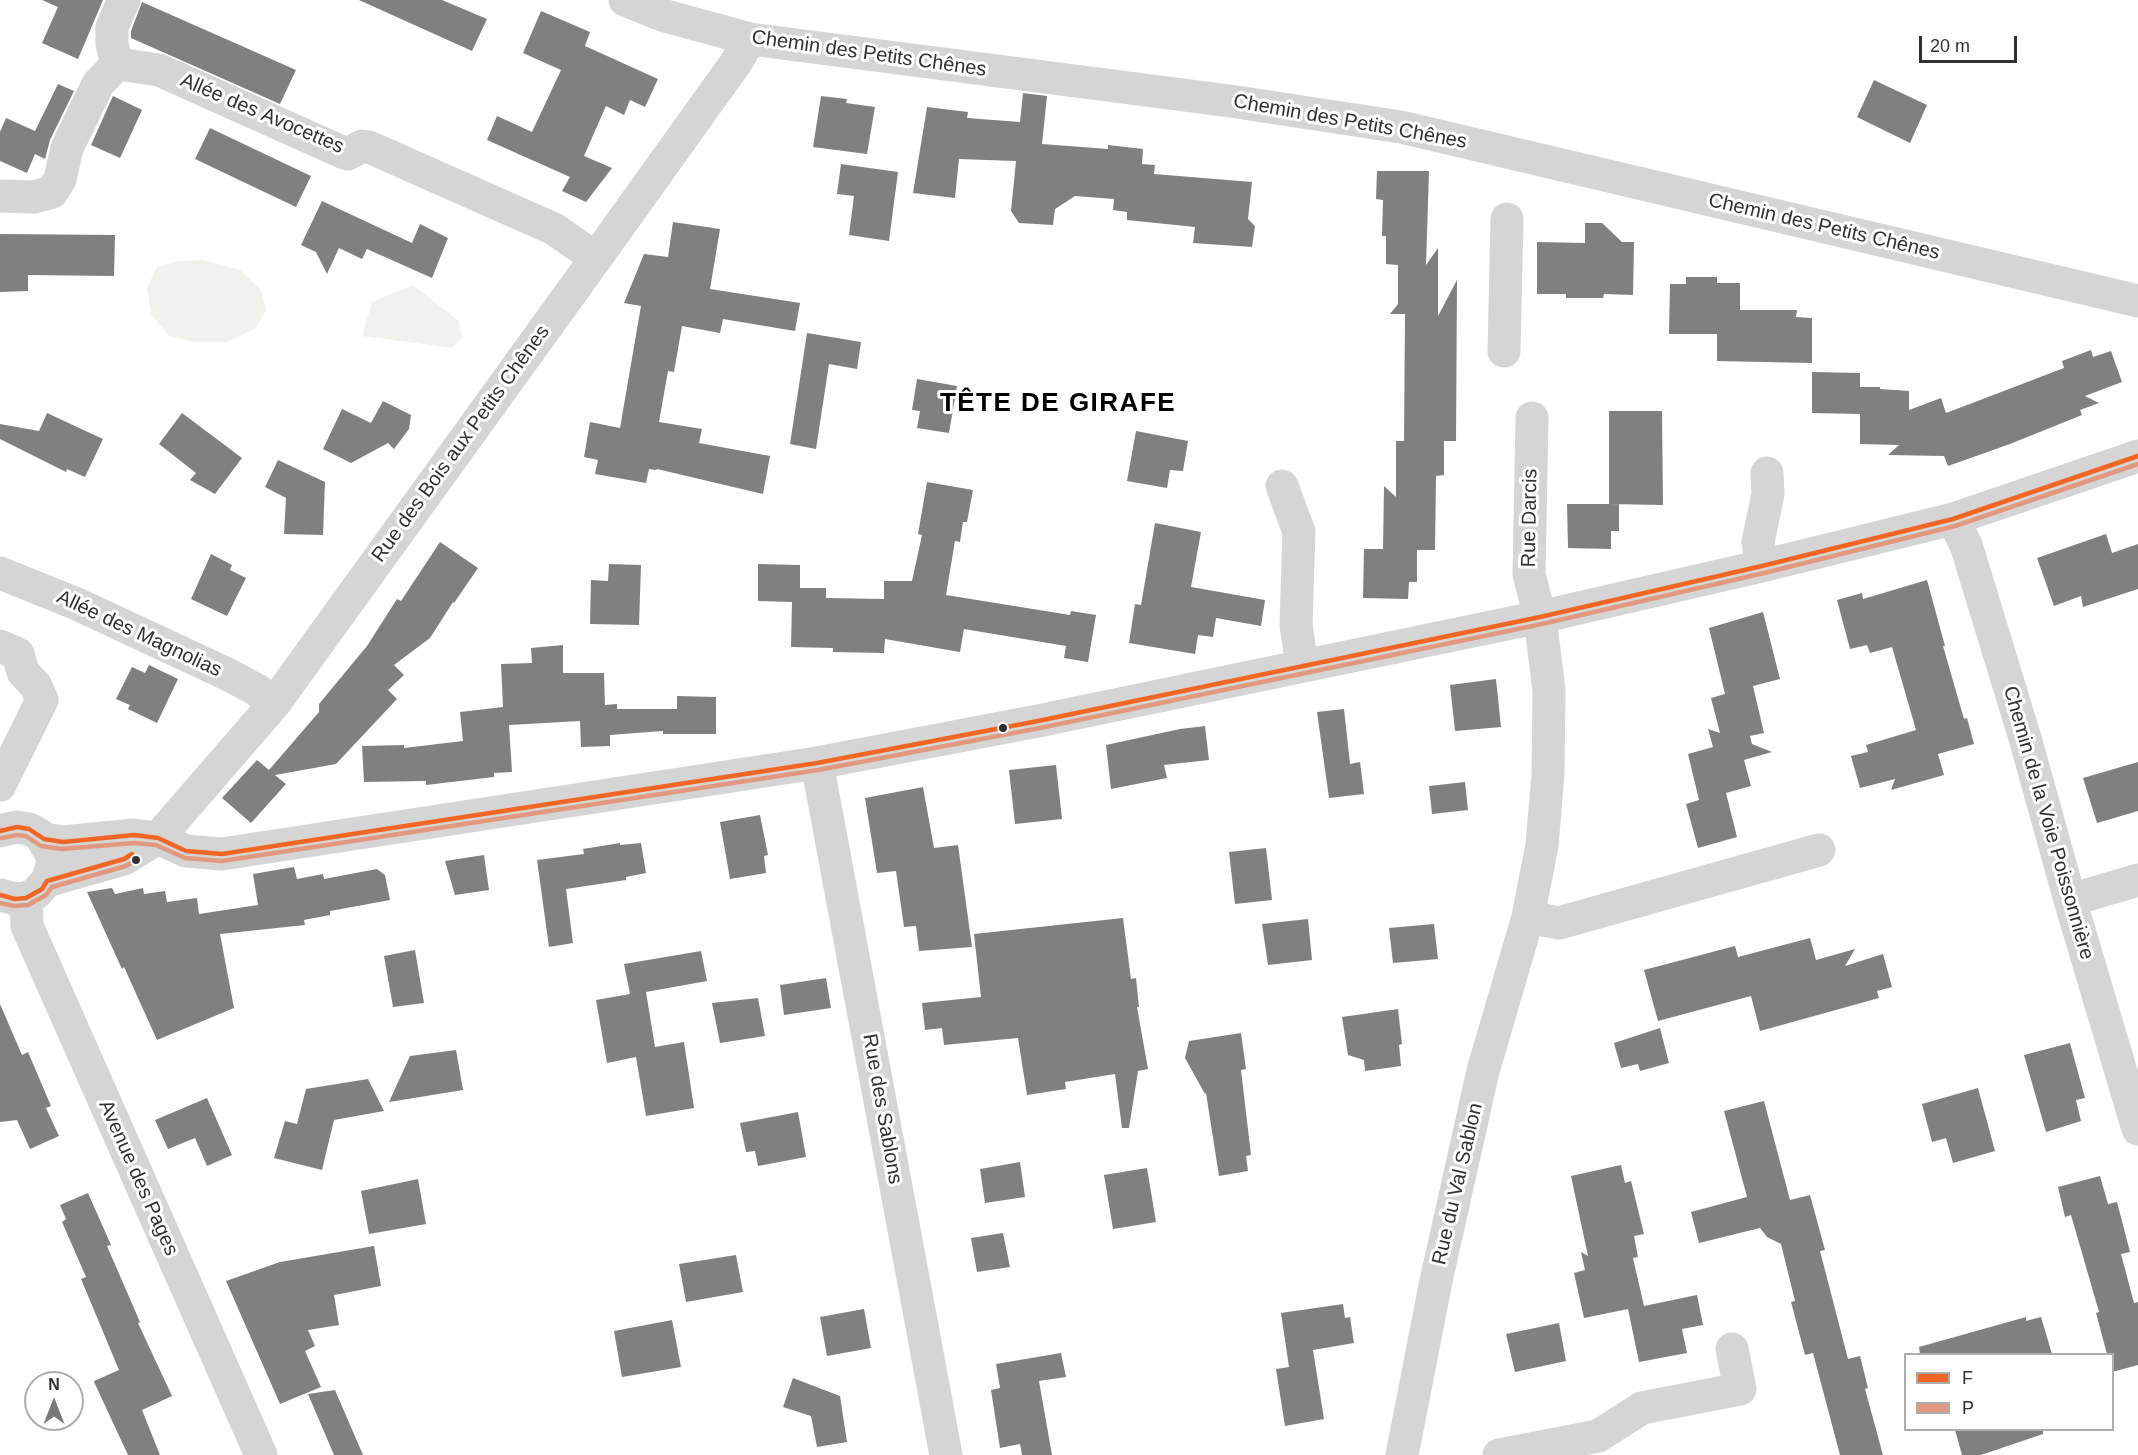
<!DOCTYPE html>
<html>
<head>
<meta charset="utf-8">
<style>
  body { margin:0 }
  #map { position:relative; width:2138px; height:1455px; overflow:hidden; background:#fff; font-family:Arial,sans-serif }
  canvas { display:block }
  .legend { position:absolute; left:1904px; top:1353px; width:210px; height:78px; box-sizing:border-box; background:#fff; border:2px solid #adadad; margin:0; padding:8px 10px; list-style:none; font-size:18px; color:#313131 }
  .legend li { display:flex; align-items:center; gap:12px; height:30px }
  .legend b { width:30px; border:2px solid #adadad }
  .north { position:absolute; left:24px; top:1371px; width:60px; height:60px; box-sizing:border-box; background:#fff; border:2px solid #adadad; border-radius:50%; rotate:0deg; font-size:16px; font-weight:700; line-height:24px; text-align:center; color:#313131 }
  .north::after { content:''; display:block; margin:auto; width:21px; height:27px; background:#797979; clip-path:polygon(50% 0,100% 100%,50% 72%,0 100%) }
  .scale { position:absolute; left:1919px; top:36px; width:98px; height:27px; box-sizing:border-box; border:3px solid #313131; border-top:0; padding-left:8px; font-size:18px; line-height:21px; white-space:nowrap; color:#313131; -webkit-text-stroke:4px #fff; paint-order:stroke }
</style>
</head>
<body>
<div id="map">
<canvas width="2138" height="1455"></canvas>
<ul class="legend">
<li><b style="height:8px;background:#f26522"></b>F</li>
<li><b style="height:8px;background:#e1987f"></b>P</li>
</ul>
<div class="north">N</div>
<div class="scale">20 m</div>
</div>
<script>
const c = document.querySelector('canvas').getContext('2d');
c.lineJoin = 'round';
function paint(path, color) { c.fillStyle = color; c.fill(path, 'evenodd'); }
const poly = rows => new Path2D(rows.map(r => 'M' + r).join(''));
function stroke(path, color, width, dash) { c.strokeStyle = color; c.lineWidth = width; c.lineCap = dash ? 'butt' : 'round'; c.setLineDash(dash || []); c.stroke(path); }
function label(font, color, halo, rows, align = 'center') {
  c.font = font + ' Arial,sans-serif'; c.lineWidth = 6; c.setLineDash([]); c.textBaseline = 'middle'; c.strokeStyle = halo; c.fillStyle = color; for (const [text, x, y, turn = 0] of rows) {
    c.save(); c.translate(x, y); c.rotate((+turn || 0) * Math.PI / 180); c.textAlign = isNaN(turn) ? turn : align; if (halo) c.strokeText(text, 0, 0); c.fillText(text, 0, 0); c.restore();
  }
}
const green = poly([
  [203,260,240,270,261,290,266,310,256,328,227,342,194,342,169,336,151,314,147,288,157,267,179,261],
  [413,285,459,321,462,337,453,348,362,336,372,302]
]);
const building = poly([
  [42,0,103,0,78,59,42,43,58,7],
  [359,0,442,0,487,19,472,51],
  [142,2,296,70,280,104,131,38,131,31],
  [541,11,590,32,585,46,658,79,645,107,630,100,624,115,606,106,584,156,612,168,586,202,562,191,570,177,487,140,497,116,532,132,561,70,523,53],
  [1874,80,1927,105,1910,143,1857,117],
  [58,84,74,91,50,140,45,159,35,154,27,173,0,161,0,132,6,118,35,131],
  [1023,93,1047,96,1042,144,1108,149,1108,145,1143,149,1142,164,1155,165,1154,174,1252,182,1248,219,1255,226,1252,247,1193,243,1195,227,1127,220,1127,212,1113,210,1114,199,1075,196,1055,209,1053,225,1019,223,1011,211,1016,161,959,159,955,198,913,193,927,107,968,112,967,118,1020,122],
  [113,96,142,110,120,158,91,145],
  [821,96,847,99,846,103,875,107,867,154,813,147],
  [210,128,311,176,296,207,195,159],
  [841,164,898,172,889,241,849,235,854,196,837,194],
  [1377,171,1429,171,1426,265,1438,248,1438,316,1457,280,1456,441,1444,441,1444,475,1436,476,1435,550,1417,550,1417,582,1409,582,1408,599,1363,598,1364,549,1383,549,1384,486,1396,497,1396,441,1404,441,1405,314,1390,314,1398,304,1398,265,1386,264,1386,236,1382,236,1383,200,1376,199],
  [322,201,412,243,420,224,448,238,432,278,367,249,362,259,339,248,327,274,316,252,301,245],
  [673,222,720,229,710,289,800,303,795,331,723,319,720,333,682,326,674,372,668,371,659,422,702,429,699,443,770,456,763,494,657,469,656,470,649,469,646,483,595,474,598,460,584,457,590,422,620,428,641,306,624,303,644,254,668,257],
  [1585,223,1602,223,1622,242,1634,242,1633,295,1604,294,1603,298,1566,298,1566,294,1537,294,1537,242,1585,243],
  [0,234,115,235,114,276,28,275,28,291,0,292],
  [1686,277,1717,277,1717,283,1740,283,1740,310,1797,310,1796,317,1812,318,1812,363,1717,361,1717,334,1669,334,1670,284,1686,284],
  [807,333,861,342,857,369,829,364,816,449,790,444],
  [2091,350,2093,357,2111,351,2122,382,2085,396,2099,403,2080,410,2082,415,2010,444,1948,466,1944,456,1888,455,1899,445,1860,444,1860,414,1812,413,1812,372,1860,373,1860,387,1880,387,1880,389,1909,391,1909,410,1941,398,1946,413,2064,368,2062,361],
  [917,379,957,386,949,433,917,428,920,411,912,410],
  [383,401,411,415,409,429,394,449,388,443,351,463,323,449,342,409,371,423],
  [1609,411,1662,411,1663,505,1609,504],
  [47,413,103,439,85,477,67,469,66,472,0,439,0,424,39,431],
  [182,413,242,458,215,494,190,480,196,473,159,444],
  [1136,431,1188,441,1183,471,1170,470,1167,488,1127,481],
  [278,460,325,482,323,535,284,534,286,498,265,487],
  [927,482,973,490,967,522,963,522,960,542,955,541,946,595,1070,615,1071,611,1096,615,1088,662,1064,658,1066,646,964,629,960,652,885,639,884,653,833,652,833,648,791,647,792,602,758,601,758,564,800,565,800,588,826,588,826,598,884,599,884,581,912,581,922,535,918,534],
  [1567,504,1619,504,1619,531,1611,531,1611,549,1568,548],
  [1155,523,1201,532,1191,587,1265,600,1261,626,1216,618,1213,637,1198,635,1195,654,1129,643,1135,604,1141,605],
  [2106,534,2112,553,2138,544,2138,589,2083,607,2081,596,2054,606,2037,558],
  [440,542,478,568,454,603,453,602,430,638,394,665,404,675,388,690,397,699,336,764,275,775,286,784,251,823,222,798,257,760,269,770,319,712,319,704,367,646,397,599,401,601],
  [211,554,232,565,230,570,246,578,227,616,191,599],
  [609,564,641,565,639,625,590,624,591,580,608,581],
  [1927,580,1945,646,1943,646,1964,719,1967,718,1974,744,1938,754,1944,775,1891,790,1895,779,1860,788,1851,756,1868,752,1866,745,1916,730,1892,647,1870,653,1867,645,1850,649,1837,600,1862,593,1863,599],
  [1763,612,1780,679,1753,686,1764,733,1750,736,1752,744,1772,752,1744,760,1751,786,1726,793,1737,837,1698,848,1686,804,1699,800,1688,754,1713,747,1708,729,1720,733,1711,698,1725,694,1709,628],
  [563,645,563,673,604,673,605,705,617,704,617,709,677,709,677,696,716,697,716,734,663,734,663,731,610,735,610,746,581,747,580,721,509,725,512,772,494,773,494,777,426,785,426,781,364,782,362,746,404,745,404,748,463,741,460,712,503,707,501,664,532,663,531,648],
  [149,665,178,679,157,723,128,709,130,705,116,699,132,667,145,673],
  [1496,679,1501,727,1455,731,1450,685],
  [1344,709,1350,764,1360,762,1364,794,1329,798,1317,712],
  [1205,726,1209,760,1164,765,1167,778,1111,789,1106,745,1180,729],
  [2138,762,2138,811,2097,823,2083,778],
  [1056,765,1062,819,1015,824,1009,770],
  [1465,782,1468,810,1432,814,1429,786],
  [923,787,934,848,958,845,972,947,919,951,916,926,904,927,896,871,877,873,865,798],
  [760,815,768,855,764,856,766,873,730,879,720,822],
  [620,843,620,845,641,843,646,873,626,877,626,880,566,889,573,943,549,947,537,860,584,854,583,849],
  [1266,848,1272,900,1235,904,1229,852],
  [484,855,489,890,455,895,445,861],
  [294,867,297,879,323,874,324,879,377,869,385,875,390,900,330,911,330,915,304,920,305,925,220,934,234,1008,157,1040,124,967,122,969,87,892,112,888,115,894,143,888,144,894,165,891,167,902,197,898,199,914,258,905,253,874],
  [1123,918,1131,979,1136,978,1139,1007,1137,1007,1148,1069,1138,1071,1129,1128,1122,1128,1115,1074,1065,1082,1066,1089,1027,1095,1018,1038,944,1045,942,1028,925,1030,922,1003,981,997,974,934],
  [1308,919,1312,960,1268,965,1262,924],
  [1434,924,1438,959,1393,963,1389,928],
  [1810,938,1816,960,1855,949,1845,966,1883,954,1892,987,1877,991,1879,998,1760,1031,1751,996,1658,1021,1644,970,1735,946,1738,957],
  [415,950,424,1003,393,1007,384,956],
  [701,951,707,981,646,992,655,1047,684,1042,694,1108,646,1116,636,1057,607,1063,596,1000,630,994,624,964],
  [826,978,831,1008,784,1015,780,985],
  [758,998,765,1036,720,1043,712,1003],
  [0,1004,22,1055,28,1052,51,1106,46,1108,59,1136,30,1149,17,1120,0,1122],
  [1398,1009,1402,1044,1399,1045,1401,1066,1365,1071,1364,1060,1348,1055,1342,1017],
  [1660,1028,1669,1063,1640,1071,1638,1064,1621,1068,1614,1043],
  [1241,1033,1246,1069,1241,1070,1251,1155,1246,1156,1248,1171,1219,1176,1206,1093,1205,1094,1185,1058,1189,1041],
  [2070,1043,2085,1098,2076,1100,2081,1121,2046,1132,2024,1055],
  [456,1050,463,1090,389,1102,410,1056],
  [368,1079,384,1111,334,1120,322,1170,274,1158,285,1121,297,1124,306,1089],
  [1978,1088,1995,1151,1953,1163,1946,1138,1932,1142,1922,1104],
  [207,1098,232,1155,207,1166,195,1138,168,1149,155,1120],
  [1764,1101,1790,1200,1810,1195,1825,1250,1820,1251,1848,1359,1860,1356,1868,1388,1865,1389,1883,1455,1840,1455,1813,1353,1805,1355,1791,1302,1795,1301,1781,1244,1767,1237,1760,1228,1699,1243,1691,1212,1747,1197,1724,1111],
  [798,1112,806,1157,758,1166,755,1151,746,1152,740,1123],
  [1020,1162,1025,1197,985,1203,980,1169],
  [1621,1165,1625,1183,1631,1181,1644,1234,1634,1236,1638,1257,1633,1258,1644,1306,1697,1295,1703,1325,1682,1329,1687,1353,1639,1362,1628,1309,1584,1318,1574,1273,1585,1270,1581,1252,1588,1256,1571,1176],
  [1147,1168,1156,1222,1113,1229,1104,1175],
  [2100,1176,2108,1204,2117,1202,2130,1252,2121,1254,2134,1303,2138,1302,2138,1365,2112,1372,2112,1354,2107,1354,2096,1313,2099,1312,2071,1215,2065,1217,2058,1187],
  [418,1179,426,1224,369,1234,361,1191],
  [88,1193,111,1245,107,1246,140,1322,138,1323,172,1396,142,1410,160,1455,128,1455,95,1384,94,1381,119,1370,81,1279,86,1277,62,1222,66,1219,60,1205],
  [1003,1233,1010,1267,977,1272,971,1238],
  [374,1246,381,1286,334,1295,339,1325,308,1330,315,1346,305,1351,321,1387,280,1404,226,1281,280,1262],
  [736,1255,743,1292,686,1302,679,1264],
  [1343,1304,1345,1318,1350,1317,1354,1343,1313,1350,1324,1419,1285,1426,1276,1369,1289,1367,1281,1313],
  [864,1309,871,1348,827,1356,820,1317],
  [2026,1317,2026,1321,2041,1317,2052,1354,1920,1354,1919,1347],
  [672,1320,681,1367,622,1377,614,1331],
  [1559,1323,1566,1361,1515,1372,1506,1334],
  [1061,1353,1066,1377,1039,1381,1052,1455,1022,1455,1020,1444,1000,1448,991,1390,1000,1388,996,1364],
  [793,1378,840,1396,847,1442,817,1447,811,1416,783,1407],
  [335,1390,363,1455,334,1455,308,1394],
  [1955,1430,2043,1430,2043,1434,1981,1455,1962,1455]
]);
const minor = poly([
  [625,0,662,15,750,39,1230,101,1401,127,2138,301],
  [117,64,159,70,342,152,348,154,362,146,369,147,554,229,596,258],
  [0,196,34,197,52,192,60,179,67,148,98,84,117,64,112,44,112,27,124,0],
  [1504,351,1507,219],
  [1282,486,1299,532,1296,625,1302,666],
  [1953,519,1966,545,2025,738,2070,900,2138,1129],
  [1762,566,1758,542,1768,494,1767,473],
  [0,573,77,604,229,675,257,690,274,704],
  [0,646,18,654,23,672,36,686,42,700,0,785],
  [817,763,946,1455],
  [0,831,17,827,29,829,40,835,51,854,53,863,47,881,35,894,26,898,15,899,0,895],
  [44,839,63,842,134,835,158,838,186,851,222,854,817,763,1038,721,1540,617,1762,566,1953,519,2138,456],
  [47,881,124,859,158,838,274,704,596,258,735,64,750,39],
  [26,898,27,926,261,1455],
  [2070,900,2138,880],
  [1528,917,1559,923,1819,850],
  [1402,1455,1436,1281,1483,1071,1528,917,1542,845,1548,774,1549,691,1540,617,1529,574,1532,418],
  [1499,1455,1598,1436,1642,1408,1740,1389,1732,1349]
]);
const bus1 = poly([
  [0,831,17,827,29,829,44,839,63,842,134,835,158,838,186,851,222,854,817,763,1038,721,1540,617,1762,566,1953,519,2138,456],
  [0,895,15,899,26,898,42,889,47,881,124,859,132,854]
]);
const bus2 = poly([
  [2,838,17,835,26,836,41,846,62,849,134,843,156,845,185,858,222,861,818,770,1040,728,1542,624,1764,573,1955,526,2138,464],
  [0,903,14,906,28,905,46,895,52,887,126,866,136,860]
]);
const markers = [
  [1003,728,5,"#313131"],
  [136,860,5,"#313131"]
];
const streetNames = [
  ["Chemin des Petits Chênes",869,54,8],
  ["Allée des Avocettes",262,114,23],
  ["Chemin des Petits Chênes",1350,122,10],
  ["Chemin des Petits Chênes",1824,227,13],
  ["Rue des Bois aux Petits Chênes",461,444,-54],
  ["Rue Darcis",1530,518,-89],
  ["Allée des Magnolias",139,634,25],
  ["Chemin de la Voie Poissonnière",2048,823,74],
  ["Rue des Sablons",882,1109,80],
  ["Avenue des Pages",138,1178,66],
  ["Rue du Val Sablon",1458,1184,-77]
];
const districtNames = [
  ["TÊTE DE GIRAFE",1058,404]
];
paint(green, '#f0f3ed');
paint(building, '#808080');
stroke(minor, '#d5d5d5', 33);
stroke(bus1, '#f26522', 4.5);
stroke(bus2, '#e1987f', 4.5);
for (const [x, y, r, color] of markers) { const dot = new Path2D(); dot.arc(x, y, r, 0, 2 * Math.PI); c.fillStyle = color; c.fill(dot); stroke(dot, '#fff', 2); }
label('20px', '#313131', '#fff', streetNames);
c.letterSpacing = '1.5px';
label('bold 26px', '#000', '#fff', districtNames);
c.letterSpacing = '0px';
</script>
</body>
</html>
